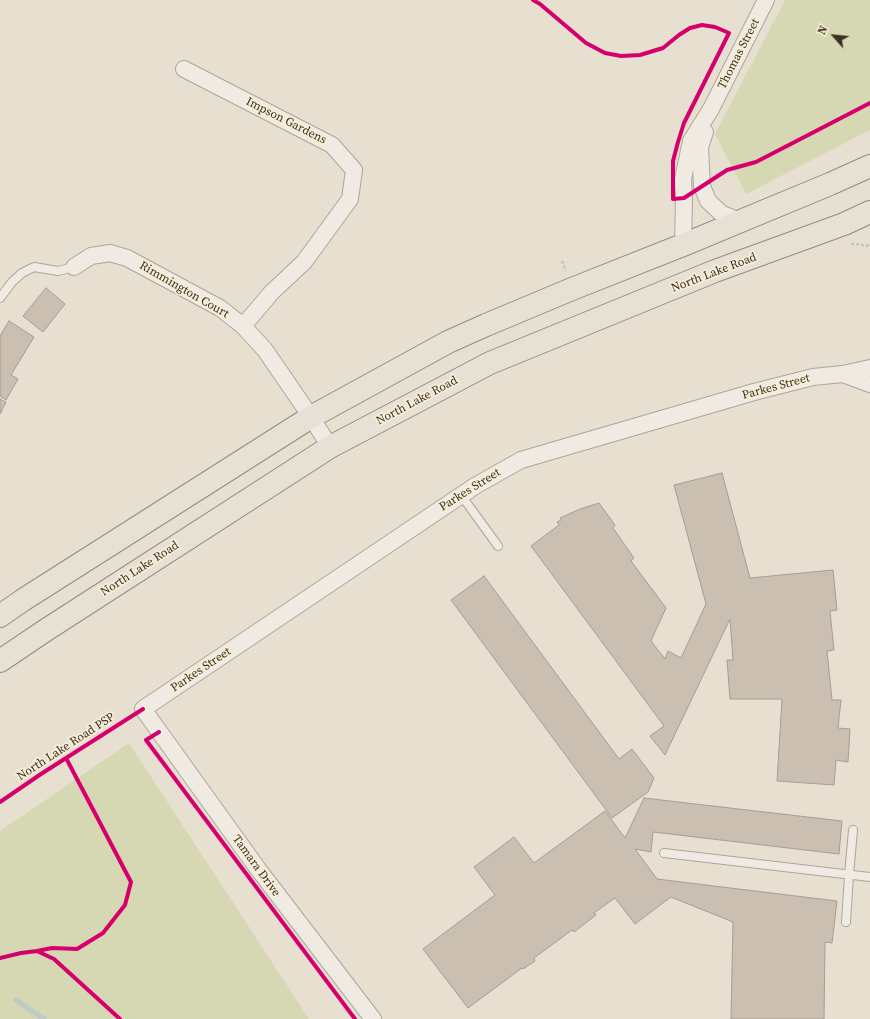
<!DOCTYPE html>
<html>
<head>
<meta charset="utf-8">
<style>
  body { margin:0 }
  #map { position:relative; width:870px; height:1019px; overflow:hidden; background:#e7e0d1; font-family:"Source Serif 4",serif }
  canvas { display:block }
  .north { position:absolute; left:814px; top:16px; width:40px; height:40px; -webkit-text-stroke:3px #f7eed8; paint-order:stroke; rotate:297deg; font-size:11px; font-weight:700; line-height:16px; text-align:center; color:#3d2e20 }
  .north::after { content:''; display:block; margin:auto; width:14px; height:18px; background:#3d2e20; clip-path:polygon(50% 0,100% 100%,50% 72%,0 100%) }
</style>
</head>
<body>
<div id="map">
<canvas width="870" height="1019"></canvas>
<div class="north">N</div>
</div>
<script>
const c = document.querySelector('canvas').getContext('2d');
c.lineJoin = 'round';
function paint(path, color) { c.fillStyle = color; c.fill(path, 'evenodd'); }
const poly = rows => new Path2D(rows.map(r => 'M' + r).join(''));
function stroke(path, color, width, dash) { c.strokeStyle = color; c.lineWidth = width; c.lineCap = dash ? 'butt' : 'round'; c.setLineDash(dash || []); c.stroke(path); }
function label(font, color, halo, rows, align = 'center') {
  c.font = font + ' "Source Serif 4",serif'; c.lineWidth = 3.5; c.setLineDash([]); c.textBaseline = 'middle'; c.strokeStyle = halo; c.fillStyle = color; for (const [text, x, y, turn = 0] of rows) {
    c.save(); c.translate(x, y); c.rotate((+turn || 0) * Math.PI / 180); c.textAlign = isNaN(turn) ? turn : align; if (halo) c.strokeText(text, 0, 0); c.fillText(text, 0, 0); c.restore();
  }
}
const green = poly([
  [785,0,870,0,870,130,746,194,715,134],
  [129,743,309,1019,0,1019,0,831]
]);
const stream = poly([
  [16,1000,44,1019]
]);
const building = poly([
  [46,288,65,304,43,332,23,316,46,288],
  [9,321,34,337,11,375,18,379,6,400,0,396,0,336,9,321],
  [0,399,6,402,0,414,0,399],
  [722,473,750,578,833,570,837,610,830,611,834,650,827,651,832,700,841,700,838,728,850,729,848,762,836,760,834,785,777,781,782,699,730,699,727,660,733,660,730,619,665,755,650,736,664,726,531,546,559,525,557,522,561,520,560,518,580,509,599,503,615,525,613,528,634,558,631,561,666,608,651,641,665,659,668,651,681,658,706,604,674,485,722,473],
  [484,576,619,759,632,749,654,778,648,792,612,818,451,600,484,576],
  [644,798,842,821,839,854,653,832,651,852,635,849,657,879,837,901,832,943,825,942,824,1019,731,1019,733,922,671,897,635,924,615,898,594,913,596,915,574,932,572,930,534,958,535,961,523,969,522,968,468,1008,423,949,495,895,474,867,514,837,534,863,605,811,625,838,644,798]
]);
const path = poly([
  [851,244,855,244,870,246],
  [562,261,566,271]
]);
const lane = poly([
  [0,298,12,282,22,273,34,267,58,271,74,267],
  [461,495,498,546],
  [664,853,870,877],
  [846,922,849,875,853,830]
]);
const street = poly([
  [184,69,332,145,354,170,350,199,304,262,272,292,243,326],
  [705,132,700,147,702,186,708,201,722,214,740,221],
  [683,245,684,198,683,179,691,141,711,109,766,0],
  [74,267,91,256,110,253,127,258,220,308,243,326,265,350,311,417,330,447],
  [843,374,870,384],
  [373,1019,258,869,143,709,475,486,521,460,754,392,813,377,843,374,870,368]
]);
const primary = poly([
  [0,616,23,600,311,417,448,342,486,325,572,289,683,245,830,184,870,166],
  [0,661,46,630,330,447,490,363,715,271,844,224,870,212]
]);
const cycleway = poly([
  [533,0,540,4,586,43,605,53,621,56,640,55,663,48,679,35,690,28,702,25,715,27,729,33,684,123,678,142,673,161,673,199,684,198,727,170,756,162,870,103],
  [159,732,146,740,355,1019],
  [0,802,41,774,143,709],
  [37,951,54,959,120,1019],
  [0,958,21,953,37,951,52,948,77,949,103,933,125,905,131,882,66,758]
]);
const streetNames = [
  ["Thomas Street",739,54,-63],
  ["Impson Gardens",286,121,27],
  ["North Lake Road",714,273,-21],
  ["Rimmington Court",184,290,30],
  ["Parkes Street",776,387,-15],
  ["North Lake Road",417,401,-28],
  ["Parkes Street",470,490,-32],
  ["North Lake Road",140,569,-33],
  ["Parkes Street",201,670,-34],
  ["North Lake Road PSP",66,747,-33],
  ["Tamara Drive",256,866,54]
];
paint(green, '#d6d7b3');
stroke(stream, '#bcccc2', 5.5);
paint(building, '#cbbfb2');
stroke(building, '#a89c90', 1);
stroke(lane, '#ada599', 10);
stroke(street, '#ada599', 18);
stroke(primary, '#928b80', 24);
stroke(path, '#c8c2b9', 2.5, [3, 2]);
stroke(lane, '#efebe3', 8);
stroke(street, '#efebe3', 16);
stroke(primary, '#e6e1d4', 22);
stroke(cycleway, '#d6006c', 4);
label('12px', '#3d2e20', '#f7eed8', streetNames);
</script>
</body>
</html>
